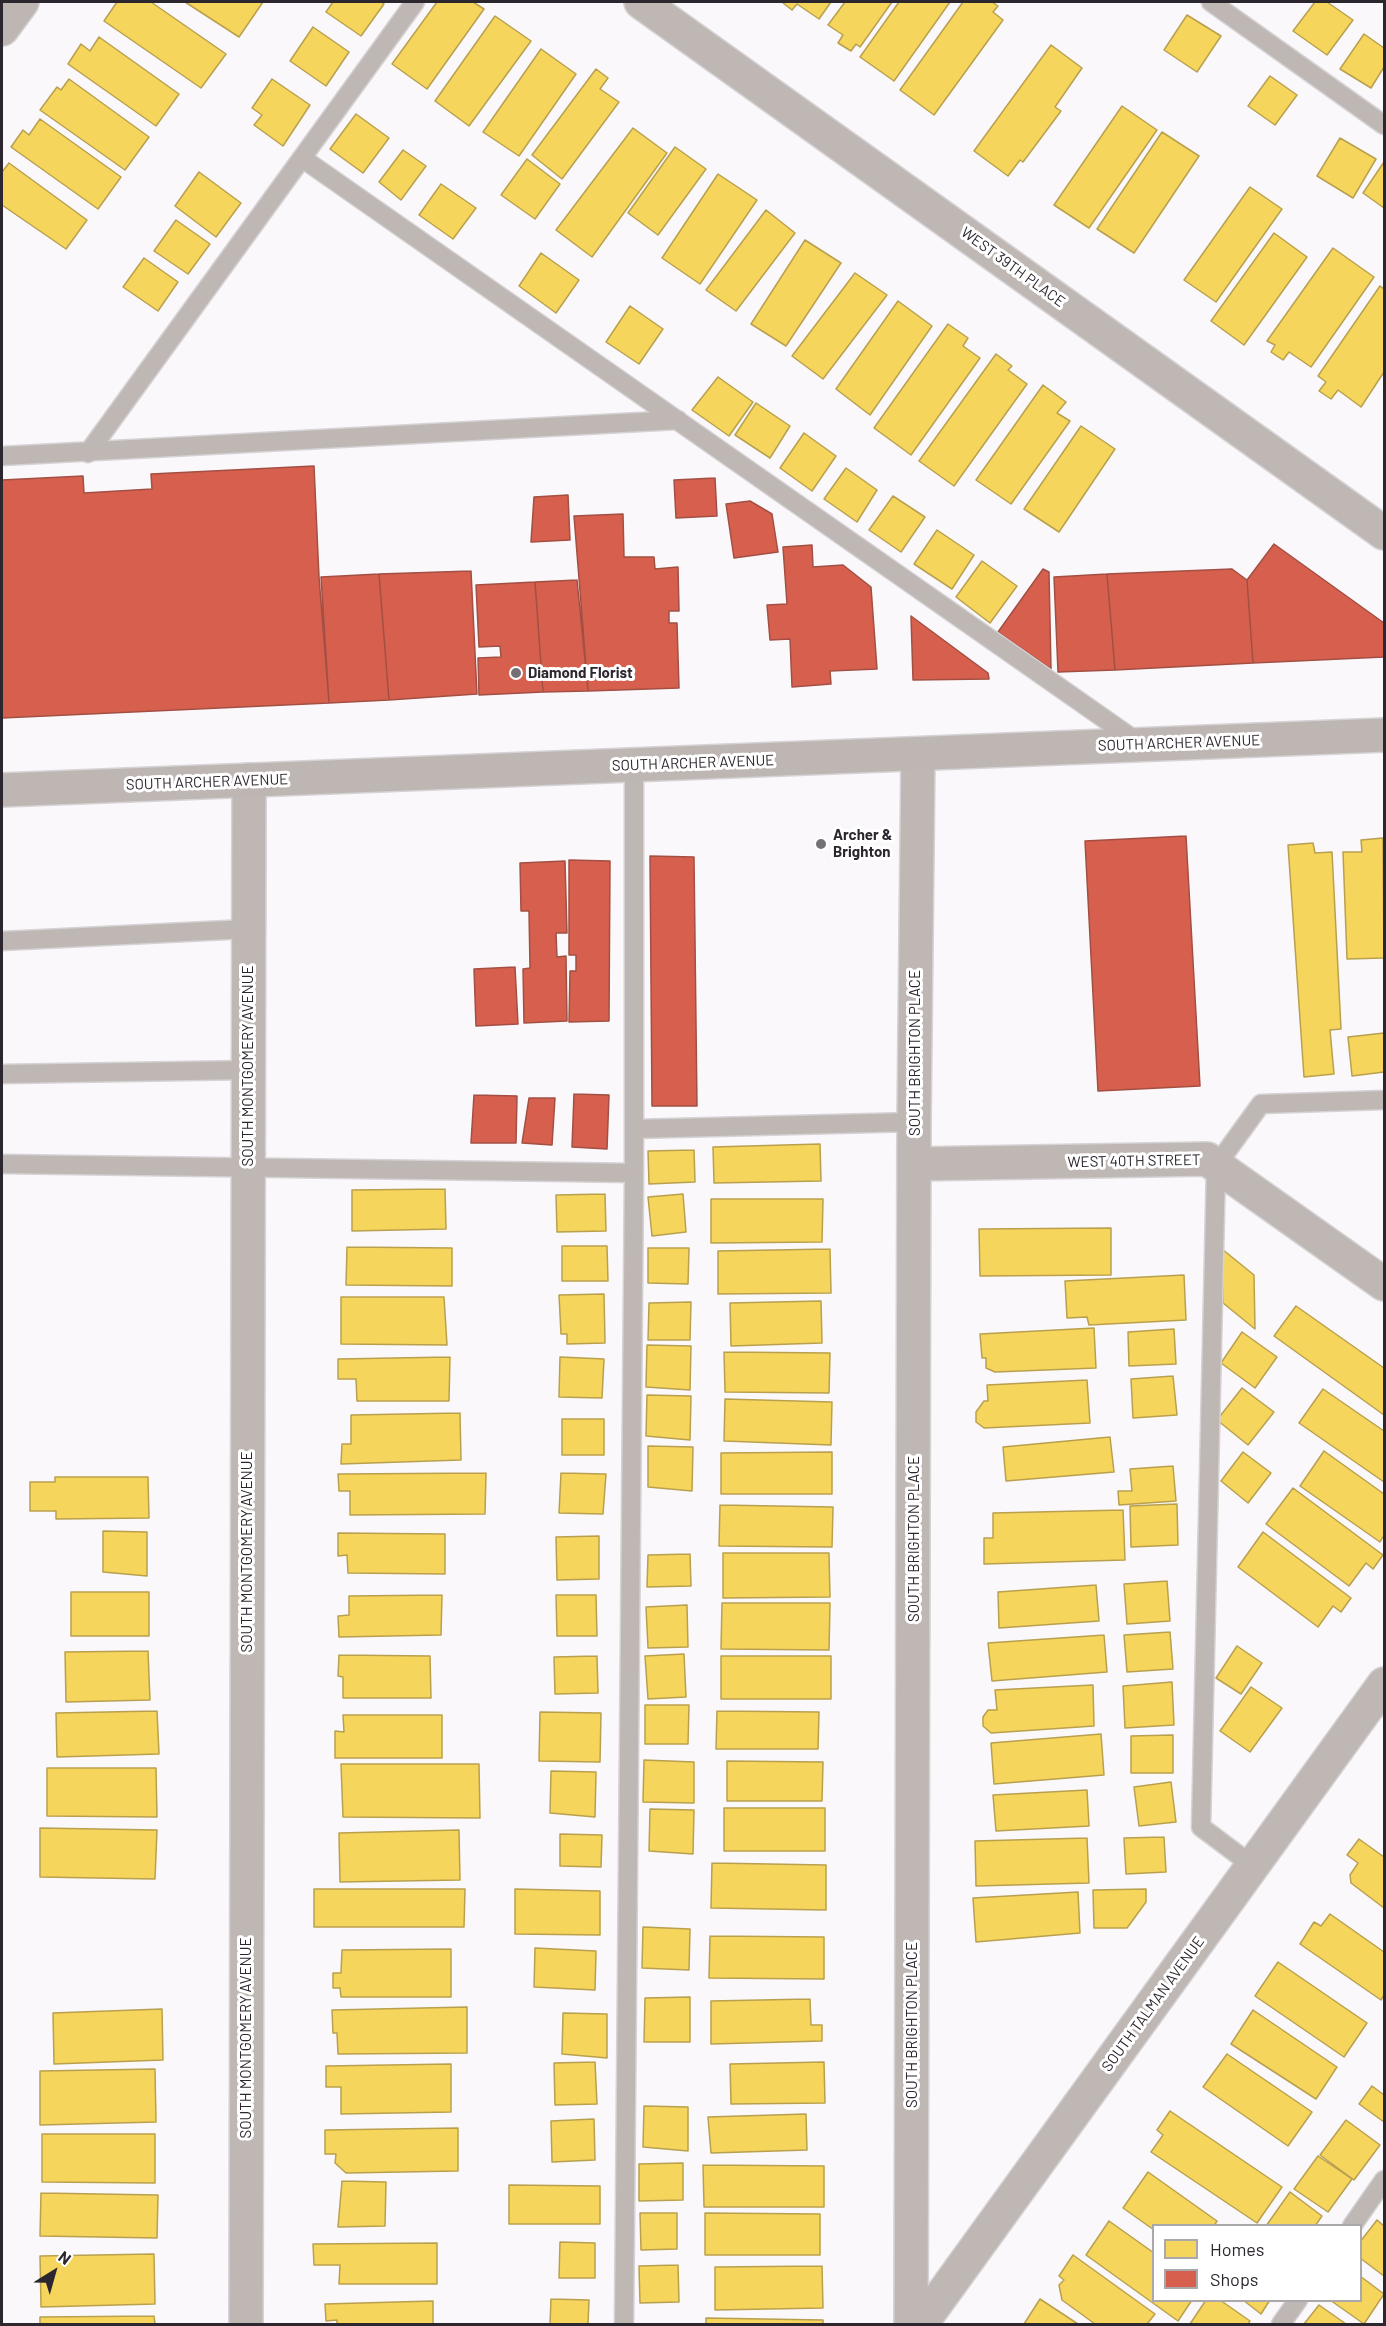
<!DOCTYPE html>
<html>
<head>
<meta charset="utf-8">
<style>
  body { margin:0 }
  #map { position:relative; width:1386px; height:2326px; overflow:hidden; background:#faf8fb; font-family:Barlow,sans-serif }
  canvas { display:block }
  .frame { position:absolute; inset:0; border:3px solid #2c262f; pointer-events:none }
  .legend { position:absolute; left:1152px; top:2224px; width:210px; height:78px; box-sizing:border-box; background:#fff; border:2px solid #aba8ac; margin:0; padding:8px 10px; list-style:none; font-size:18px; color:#2c262f }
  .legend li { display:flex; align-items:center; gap:12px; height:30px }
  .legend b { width:30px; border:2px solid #aba8ac }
  .north { position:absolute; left:24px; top:2242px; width:60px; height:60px; -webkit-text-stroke:4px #fff; paint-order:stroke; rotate:37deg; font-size:16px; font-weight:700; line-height:24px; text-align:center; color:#2c262f }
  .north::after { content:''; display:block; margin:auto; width:21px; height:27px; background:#2c262f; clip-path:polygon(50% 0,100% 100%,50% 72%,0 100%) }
</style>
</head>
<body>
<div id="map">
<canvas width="1386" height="2326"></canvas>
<div class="frame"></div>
<ul class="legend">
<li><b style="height:16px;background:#f6d55c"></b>Homes</li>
<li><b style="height:16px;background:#d6604d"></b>Shops</li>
</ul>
<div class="north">N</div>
</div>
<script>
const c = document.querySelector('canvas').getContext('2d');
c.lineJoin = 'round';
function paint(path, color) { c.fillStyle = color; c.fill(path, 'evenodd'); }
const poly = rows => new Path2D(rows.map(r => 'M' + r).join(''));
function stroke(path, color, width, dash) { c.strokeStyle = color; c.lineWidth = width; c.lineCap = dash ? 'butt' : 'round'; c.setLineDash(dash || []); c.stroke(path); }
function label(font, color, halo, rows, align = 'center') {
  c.font = font + ' Barlow,sans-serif'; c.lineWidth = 6; c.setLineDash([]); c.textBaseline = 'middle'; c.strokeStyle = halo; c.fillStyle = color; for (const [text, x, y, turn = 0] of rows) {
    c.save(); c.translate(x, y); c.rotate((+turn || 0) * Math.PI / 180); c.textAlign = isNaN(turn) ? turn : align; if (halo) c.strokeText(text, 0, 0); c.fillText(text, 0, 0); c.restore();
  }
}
const homes = poly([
  [117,2,151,2,226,54,201,88,104,21,117,2],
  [185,2,263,2,239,37,185,2],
  [333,2,381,2,384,4,361,36,326,12,333,2],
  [437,2,473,2,484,9,427,89,392,64,437,2],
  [785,2,831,2,819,19,797,4,792,10,783,3,785,2],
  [845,2,892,2,860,47,856,44,851,51,838,43,843,35,828,25,845,2],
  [899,2,950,2,894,81,860,57,899,2],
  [963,2,992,2,998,6,993,12,1003,20,934,115,900,90,963,2],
  [1315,2,1327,2,1353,20,1327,55,1293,31,1315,2],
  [1187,15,1221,36,1197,72,1164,50,1187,15],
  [495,16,531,41,469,126,435,101,495,16],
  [313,27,349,52,326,86,290,61,313,27],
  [1364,34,1384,48,1384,67,1371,88,1340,69,1364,34],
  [99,37,179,94,156,126,68,64,81,44,90,51,99,37],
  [1051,45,1082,68,1055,107,1061,111,1023,162,1020,160,1008,176,974,151,1051,45],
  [541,49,576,74,519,156,483,132,541,49],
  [596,69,608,78,600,89,619,102,562,179,532,155,596,69],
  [1270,76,1297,95,1275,125,1248,106,1270,76],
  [69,79,149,137,125,170,40,110,57,87,61,90,69,79],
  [272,79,310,105,283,146,254,125,262,115,252,108,272,79],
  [1122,106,1157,130,1089,228,1054,205,1122,106],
  [356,114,389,138,363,173,330,149,356,114],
  [40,119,121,177,98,209,11,147,23,130,29,135,40,119],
  [633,128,667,153,592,257,556,230,633,128],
  [1162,132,1199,156,1134,253,1097,229,1162,132],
  [1340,138,1376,159,1353,198,1317,176,1340,138],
  [675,147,706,169,658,235,628,213,675,147],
  [403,150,426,166,401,200,379,182,403,150],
  [527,159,560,184,535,219,501,195,527,159],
  [1384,162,1384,208,1363,193,1384,162],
  [9,163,87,220,66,249,2,205,2,172,9,163],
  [199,172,241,203,216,237,175,206,199,172],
  [718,174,757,200,700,284,662,258,718,174],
  [441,184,476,208,453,239,419,215,441,184],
  [1250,187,1282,209,1216,302,1184,280,1250,187],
  [766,210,795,233,736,311,706,290,766,210],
  [176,220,210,244,188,274,154,251,176,220],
  [1274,233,1307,257,1244,345,1211,321,1274,233],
  [805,240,841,263,786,346,751,324,805,240],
  [1333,248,1374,277,1311,367,1289,352,1283,360,1271,352,1275,345,1267,341,1333,248],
  [541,253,579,280,556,313,519,286,541,253],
  [144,258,178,282,158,311,123,287,144,258],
  [855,273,887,295,823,379,792,356,855,273],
  [1380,286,1384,289,1384,372,1361,407,1338,390,1331,399,1319,391,1326,382,1318,376,1380,286],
  [898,301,932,326,870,415,836,389,898,301],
  [630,306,663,329,639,364,606,342,630,306],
  [948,324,968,338,963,346,980,358,911,455,874,428,948,324],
  [996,354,1012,366,1008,370,1027,384,954,486,919,461,996,354],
  [718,377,753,402,729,436,692,410,718,377],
  [1043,385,1066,402,1057,413,1070,421,1011,504,976,480,1043,385],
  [756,403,790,426,770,458,735,435,756,403],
  [1081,426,1115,449,1059,532,1024,509,1081,426],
  [804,433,836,456,812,491,780,468,804,433],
  [846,468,877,490,857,522,824,499,846,468],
  [893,496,925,517,901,552,869,530,893,496],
  [937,530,974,555,952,589,914,564,937,530],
  [982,561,1017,586,990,623,956,597,982,561],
  [1383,838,1384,958,1347,959,1343,852,1362,852,1361,840,1383,838],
  [1313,843,1315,853,1332,852,1341,1029,1330,1030,1334,1074,1304,1077,1288,845,1313,843],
  [1384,1033,1384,1072,1352,1076,1348,1037,1384,1033],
  [820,1144,821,1181,714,1183,713,1147,820,1144],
  [694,1150,695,1182,649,1184,648,1151,694,1150],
  [445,1189,446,1229,352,1231,352,1190,445,1189],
  [605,1194,606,1231,557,1232,556,1195,605,1194],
  [683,1194,686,1232,652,1236,648,1197,683,1194],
  [711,1199,823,1199,822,1242,711,1243,711,1199],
  [1111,1228,1111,1275,980,1276,979,1229,1111,1228],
  [562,1246,607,1246,608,1281,562,1281,562,1246],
  [347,1247,452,1248,452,1286,346,1285,347,1247],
  [648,1248,689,1248,688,1284,648,1283,648,1248],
  [830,1249,831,1293,718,1294,718,1251,830,1249],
  [1222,1249,1254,1275,1255,1329,1223,1303,1222,1249],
  [1184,1275,1186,1320,1089,1325,1087,1317,1067,1318,1065,1281,1184,1275],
  [604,1294,605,1343,567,1344,567,1334,561,1334,559,1295,604,1294],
  [341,1297,444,1297,447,1345,341,1344,341,1297],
  [821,1301,822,1343,731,1346,730,1303,821,1301],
  [691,1302,690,1340,648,1340,649,1303,691,1302],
  [1296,1306,1384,1368,1384,1415,1274,1336,1296,1306],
  [1094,1328,1096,1368,995,1372,986,1368,986,1358,982,1358,980,1334,1094,1328],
  [1174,1329,1176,1364,1129,1366,1128,1332,1174,1329],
  [1242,1332,1277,1357,1255,1388,1221,1363,1242,1332],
  [647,1345,691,1346,690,1390,646,1387,647,1345],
  [724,1352,830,1353,829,1393,725,1392,724,1352],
  [450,1357,449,1401,357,1401,356,1379,338,1379,338,1359,450,1357],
  [560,1357,604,1359,602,1398,559,1397,560,1357],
  [1173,1376,1177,1415,1133,1418,1131,1379,1173,1376],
  [1087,1380,1090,1423,984,1428,976,1422,976,1412,984,1401,988,1401,987,1385,1087,1380],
  [1242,1388,1274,1412,1248,1445,1217,1420,1242,1388],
  [1323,1389,1384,1431,1384,1482,1299,1423,1323,1389],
  [647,1395,691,1396,690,1440,646,1436,647,1395],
  [725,1399,832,1402,831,1445,724,1441,725,1399],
  [460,1413,461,1460,341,1464,342,1444,351,1444,351,1415,460,1413],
  [562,1419,604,1419,604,1455,562,1455,562,1419],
  [1110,1437,1114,1472,1006,1481,1003,1447,1110,1437],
  [648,1446,693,1447,692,1491,648,1487,648,1446],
  [1324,1451,1384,1494,1384,1535,1380,1542,1300,1486,1324,1451],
  [832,1452,832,1494,721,1494,721,1453,832,1452],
  [1243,1452,1271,1473,1248,1503,1221,1481,1243,1452],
  [1173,1466,1176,1501,1119,1505,1118,1491,1132,1491,1130,1469,1173,1466],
  [486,1473,485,1514,350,1515,350,1491,339,1491,338,1474,486,1473],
  [561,1473,606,1474,603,1514,559,1513,561,1473],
  [55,1477,148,1477,149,1518,56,1519,56,1511,30,1511,30,1482,55,1482,55,1477],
  [1293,1488,1383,1555,1373,1569,1366,1563,1349,1586,1266,1524,1293,1488],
  [1177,1504,1178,1545,1131,1547,1130,1506,1177,1504],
  [720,1505,833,1507,832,1547,719,1546,720,1505],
  [1123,1510,1125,1560,984,1564,984,1538,993,1538,993,1513,1123,1510],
  [103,1531,147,1532,147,1576,103,1572,103,1531],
  [1263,1532,1351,1598,1341,1612,1333,1606,1318,1627,1238,1567,1263,1532],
  [338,1533,445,1534,445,1574,348,1573,347,1555,338,1556,338,1533],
  [599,1536,599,1579,557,1580,556,1537,599,1536],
  [723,1553,829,1553,830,1597,723,1598,723,1553],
  [690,1554,691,1586,647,1587,648,1555,690,1554],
  [1167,1581,1170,1621,1127,1624,1124,1584,1167,1581],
  [1096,1585,1099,1621,999,1628,998,1592,1096,1585],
  [71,1592,149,1592,149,1636,71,1636,71,1592],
  [442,1595,441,1635,339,1637,338,1616,349,1615,349,1596,442,1595],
  [556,1595,596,1595,597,1636,557,1636,556,1595],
  [722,1603,830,1603,829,1650,721,1649,722,1603],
  [687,1605,688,1647,648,1648,646,1607,687,1605],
  [1170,1632,1173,1669,1127,1672,1124,1635,1170,1632],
  [1104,1635,1107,1672,992,1681,988,1643,1104,1635],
  [1237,1646,1262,1663,1241,1694,1216,1678,1237,1646],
  [148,1651,150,1700,66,1702,65,1652,148,1651],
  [684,1654,686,1697,648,1699,645,1656,684,1654],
  [339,1655,430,1656,431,1698,343,1698,343,1677,338,1676,339,1655],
  [597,1656,598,1693,555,1694,554,1657,597,1656],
  [721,1656,831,1656,831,1699,721,1699,721,1656],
  [1172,1682,1174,1725,1125,1728,1123,1686,1172,1682],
  [1093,1685,1094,1726,991,1733,983,1726,983,1717,988,1710,997,1710,995,1690,1093,1685],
  [1251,1687,1282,1708,1250,1752,1220,1731,1251,1687],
  [645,1705,689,1705,688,1744,645,1744,645,1705],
  [157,1711,159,1754,57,1757,56,1713,157,1711],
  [717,1711,819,1712,818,1749,716,1749,717,1711],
  [540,1712,601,1713,600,1762,539,1761,540,1712],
  [343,1715,442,1715,442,1758,335,1758,335,1731,344,1732,343,1715],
  [1101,1734,1104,1775,994,1784,991,1743,1101,1734],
  [1173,1735,1173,1773,1131,1773,1131,1736,1173,1735],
  [644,1760,694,1762,694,1803,643,1802,644,1760],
  [727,1761,823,1762,822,1801,727,1801,727,1761],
  [341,1764,479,1764,480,1818,343,1817,341,1764],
  [47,1768,156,1768,157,1817,47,1816,47,1768],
  [551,1771,596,1772,595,1817,550,1813,551,1771],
  [1171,1782,1176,1822,1139,1826,1134,1787,1171,1782],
  [1087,1790,1089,1826,996,1831,993,1795,1087,1790],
  [724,1808,825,1808,825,1851,724,1851,724,1808],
  [650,1809,694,1810,693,1854,649,1851,650,1809],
  [40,1828,157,1830,155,1879,40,1877,40,1828],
  [459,1830,460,1880,340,1882,339,1833,459,1830],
  [560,1834,602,1835,601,1867,560,1866,560,1834],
  [1164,1837,1166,1872,1126,1874,1124,1838,1164,1837],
  [1087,1838,1089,1883,976,1886,975,1841,1087,1838],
  [1359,1839,1384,1857,1384,1908,1351,1883,1350,1875,1358,1863,1347,1855,1359,1839],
  [712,1863,826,1865,826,1910,711,1908,712,1863],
  [314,1889,465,1889,464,1927,314,1927,314,1889],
  [515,1889,600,1891,600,1935,515,1934,515,1889],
  [1146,1889,1146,1902,1127,1928,1094,1928,1093,1890,1146,1889],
  [1078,1892,1080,1933,976,1942,973,1898,1078,1892],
  [1330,1914,1384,1952,1384,1995,1381,2000,1300,1944,1314,1922,1321,1926,1330,1914],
  [643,1927,690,1929,689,1970,642,1968,643,1927],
  [710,1936,824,1937,824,1979,709,1978,710,1936],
  [535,1948,596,1951,595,1990,534,1987,535,1948],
  [451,1949,451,1997,341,1997,340,1988,333,1988,333,1973,341,1973,342,1950,451,1949],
  [1278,1962,1367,2023,1344,2057,1255,1996,1278,1962],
  [690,1997,690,2042,644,2042,645,1998,690,1997],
  [810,1999,811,2025,822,2025,822,2041,711,2044,711,2001,810,1999],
  [467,2007,467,2053,338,2054,337,2033,333,2033,332,2010,467,2007],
  [162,2009,163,2060,54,2064,53,2013,162,2009],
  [1253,2010,1337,2067,1316,2099,1231,2044,1253,2010],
  [563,2013,607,2014,607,2058,562,2054,563,2013],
  [1227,2054,1312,2112,1288,2146,1203,2087,1227,2054],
  [595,2062,597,2104,555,2105,554,2063,595,2062],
  [824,2062,825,2103,731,2104,730,2064,824,2062],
  [451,2064,451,2112,341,2114,341,2087,326,2087,326,2066,451,2064],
  [155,2069,156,2122,40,2125,40,2071,155,2069],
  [1372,2086,1384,2095,1384,2122,1359,2104,1372,2086],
  [644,2106,688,2107,688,2151,643,2147,644,2106],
  [1170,2111,1282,2187,1257,2223,1151,2152,1163,2135,1157,2130,1170,2111],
  [806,2114,807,2150,711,2153,708,2117,806,2114],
  [594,2119,595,2160,552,2162,551,2121,594,2119],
  [1346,2120,1380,2145,1354,2180,1320,2155,1346,2120],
  [458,2128,458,2171,346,2173,335,2163,336,2154,325,2154,325,2130,458,2128],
  [42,2134,155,2134,155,2183,42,2182,42,2134],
  [1318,2156,1352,2179,1328,2212,1294,2189,1318,2156],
  [683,2163,683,2200,639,2201,639,2164,683,2163],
  [703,2165,824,2166,824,2207,704,2207,703,2165],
  [1148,2172,1217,2221,1214,2226,1154,2226,1154,2230,1123,2208,1148,2172],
  [342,2181,386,2182,385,2226,338,2227,342,2181],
  [509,2185,600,2186,600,2224,509,2224,509,2185],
  [1290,2192,1322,2216,1315,2226,1266,2226,1290,2192],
  [41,2193,158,2195,157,2238,40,2236,41,2193],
  [640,2213,677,2213,677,2249,641,2250,640,2213],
  [705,2213,820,2214,820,2255,705,2255,705,2213],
  [1377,2220,1384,2226,1384,2276,1360,2258,1360,2242,1377,2220],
  [1109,2221,1154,2253,1154,2300,1192,2300,1178,2321,1086,2255,1109,2221],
  [560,2242,595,2243,595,2278,559,2278,560,2242],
  [437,2243,437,2284,339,2284,340,2265,314,2265,313,2244,437,2243],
  [154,2254,155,2304,41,2307,40,2256,154,2254],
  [1073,2255,1155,2314,1147,2324,1095,2324,1062,2300,1059,2285,1064,2280,1059,2276,1073,2255],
  [678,2265,679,2302,640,2303,639,2266,678,2265],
  [822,2266,823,2308,715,2310,715,2267,822,2266],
  [1360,2276,1384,2294,1364,2324,1330,2300,1360,2300,1360,2276],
  [551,2299,589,2300,588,2324,550,2324,551,2299],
  [1040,2299,1078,2324,1024,2324,1040,2299],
  [1206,2300,1220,2300,1250,2321,1248,2324,1190,2324,1206,2300],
  [1243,2300,1270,2300,1261,2314,1243,2300],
  [433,2301,433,2324,337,2324,337,2320,326,2321,325,2304,433,2301],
  [1319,2305,1346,2324,1304,2324,1319,2305],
  [154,2316,155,2324,40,2324,40,2317,154,2316],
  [706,2318,823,2320,823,2324,706,2324,706,2318]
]);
const shops = poly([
  [314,466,319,577,329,703,2,718,2,480,83,476,84,493,152,489,151,474,314,466],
  [715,478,717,516,676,518,674,480,715,478],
  [568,495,570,540,531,542,534,497,568,495],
  [750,501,772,514,778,552,734,558,726,504,750,501],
  [623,514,624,557,654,557,655,569,678,567,679,611,669,611,669,623,677,623,679,688,588,691,574,516,623,514],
  [1274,544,1384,623,1384,657,1253,663,1247,580,1274,544],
  [812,545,813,567,843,565,871,587,877,669,830,671,831,684,792,687,790,639,770,640,767,605,787,604,783,547,812,545],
  [1043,569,1049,572,1051,669,998,632,1043,569],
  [1232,569,1247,580,1253,663,1115,670,1107,574,1232,569],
  [471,571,477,694,389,700,379,574,471,571],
  [379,574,389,700,329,703,321,577,379,574],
  [1107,574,1115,670,1058,672,1054,577,1107,574],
  [577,580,588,691,543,692,535,582,577,580],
  [535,582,543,692,479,695,478,658,501,657,500,646,479,647,476,585,535,582],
  [911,616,988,673,989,679,913,680,911,616],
  [1186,836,1200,1086,1098,1091,1085,841,1186,836],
  [650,856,694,857,697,1106,652,1106,650,856],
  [569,860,610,861,609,1021,569,1022,570,971,576,971,576,955,569,955,569,860],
  [565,861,567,933,556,933,557,957,566,956,567,1021,524,1023,523,969,530,968,529,911,521,911,520,863,565,861],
  [515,967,518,1024,476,1026,474,969,515,967],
  [574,1094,609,1095,607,1149,572,1147,574,1094],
  [474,1095,517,1096,516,1143,471,1143,474,1095],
  [529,1098,555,1098,552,1145,522,1143,529,1098]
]);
const lane = poly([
  [1211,2,1384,125],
  [302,158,1139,743],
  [88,453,415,2],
  [2,456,678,420],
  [2,941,248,929],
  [2,1074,248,1070],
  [634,1129,914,1122],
  [2,1164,634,1173],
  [1253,1866,1201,1827,1216,1166,1261,1104,1384,1100],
  [1352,2226,1384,2180],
  [624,2324,634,1173,634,765],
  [1281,2324,1298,2300]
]);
const street = poly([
  [641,2,1384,533],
  [915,1164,1207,1159,1384,1284],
  [246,2324,249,780],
  [911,2324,914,1122,918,754],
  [921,2324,1384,1684]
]);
const secondary = poly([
  [2,29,22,2],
  [2,790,1384,735]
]);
const markers = [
  [516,673,6,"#747076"],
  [821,844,6,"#747076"]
];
const streetNames = [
  ["WEST 39TH PLACE",1013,267,36],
  ["SOUTH ARCHER AVENUE",1179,743,-2],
  ["SOUTH ARCHER AVENUE",693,763,-2],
  ["SOUTH ARCHER AVENUE",207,782,-2],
  ["SOUTH BRIGHTON PLACE",915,1053,-90],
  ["SOUTH MONTGOMERY AVENUE",248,1066,-90],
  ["WEST 40TH STREET",1134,1161,-1],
  ["SOUTH BRIGHTON PLACE",914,1539,-90],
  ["SOUTH MONTGOMERY AVENUE",247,1552,-90],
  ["SOUTH TALMAN AVENUE",1153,2004,-54],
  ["SOUTH BRIGHTON PLACE",912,2025,-90],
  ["SOUTH MONTGOMERY AVENUE",246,2038,-90]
];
const poiNames = [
  ["Diamond Florist",528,673],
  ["Archer &",833,835],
  ["Brighton",833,852]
];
paint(homes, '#f6d55c');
stroke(homes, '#b9a04e', 1.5);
paint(shops, '#d6604d');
stroke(shops, '#a34f44', 1.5);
stroke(lane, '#d5d3d5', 21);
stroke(street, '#d5d3d5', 36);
stroke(secondary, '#d5d3d5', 36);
stroke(lane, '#bfb7b4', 18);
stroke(street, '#bfb7b4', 33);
stroke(secondary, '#beb6b2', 33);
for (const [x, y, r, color] of markers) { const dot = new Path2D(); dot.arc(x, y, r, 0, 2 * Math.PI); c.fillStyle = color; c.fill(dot); stroke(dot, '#fff', 2); }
label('15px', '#2c262f', '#fff', streetNames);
label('bold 15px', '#2c262f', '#fff', poiNames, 'left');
</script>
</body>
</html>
